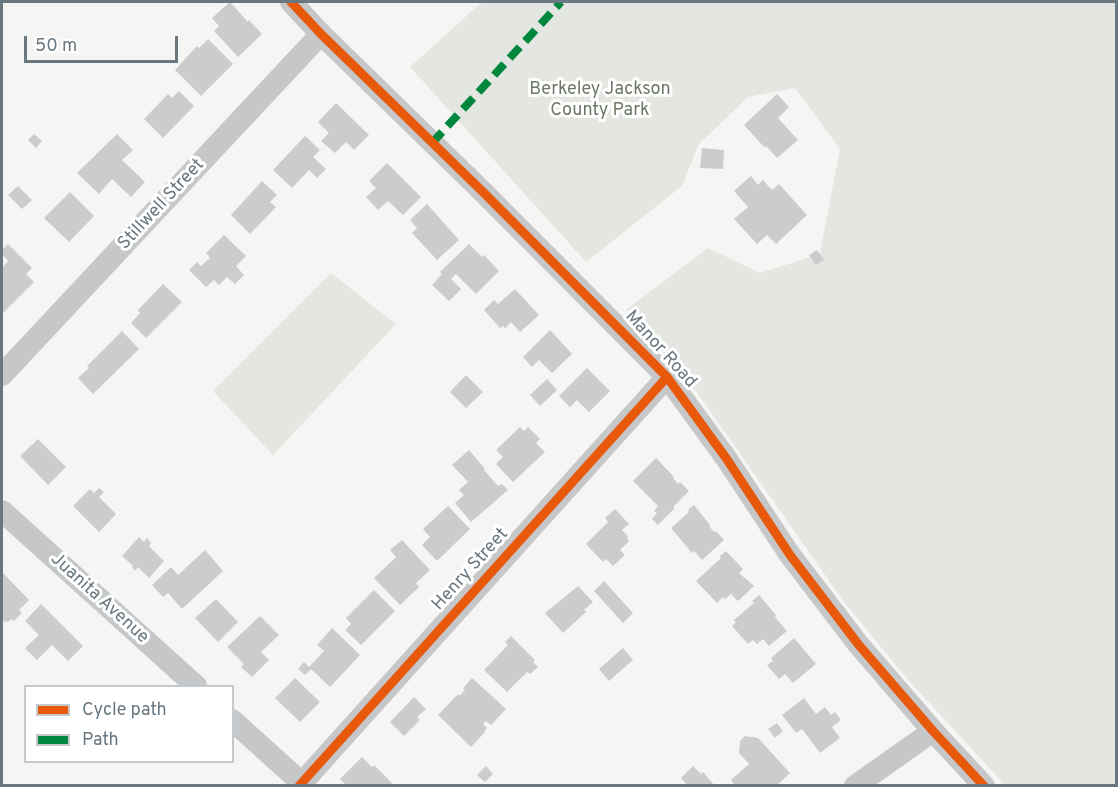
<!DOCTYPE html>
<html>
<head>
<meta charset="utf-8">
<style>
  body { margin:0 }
  #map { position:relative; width:1118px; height:787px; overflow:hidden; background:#f5f5f4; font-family:Overpass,sans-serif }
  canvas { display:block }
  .frame { position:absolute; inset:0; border:3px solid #697880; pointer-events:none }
  .legend { position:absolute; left:24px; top:685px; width:210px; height:78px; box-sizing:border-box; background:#fff; border:2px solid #c3c9cc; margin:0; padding:8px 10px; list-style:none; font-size:18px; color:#697880 }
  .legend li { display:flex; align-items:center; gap:12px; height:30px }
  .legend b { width:30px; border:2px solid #c3c9cc }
  .scale { position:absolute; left:24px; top:36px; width:154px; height:27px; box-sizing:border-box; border:3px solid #697880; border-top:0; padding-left:8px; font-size:18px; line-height:21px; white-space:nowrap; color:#697880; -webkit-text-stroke:4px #fff; paint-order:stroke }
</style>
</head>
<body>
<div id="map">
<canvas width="1118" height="787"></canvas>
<div class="frame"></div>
<ul class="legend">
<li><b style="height:8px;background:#e8590c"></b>Cycle path</li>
<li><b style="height:8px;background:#00873e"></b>Path</li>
</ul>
<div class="scale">50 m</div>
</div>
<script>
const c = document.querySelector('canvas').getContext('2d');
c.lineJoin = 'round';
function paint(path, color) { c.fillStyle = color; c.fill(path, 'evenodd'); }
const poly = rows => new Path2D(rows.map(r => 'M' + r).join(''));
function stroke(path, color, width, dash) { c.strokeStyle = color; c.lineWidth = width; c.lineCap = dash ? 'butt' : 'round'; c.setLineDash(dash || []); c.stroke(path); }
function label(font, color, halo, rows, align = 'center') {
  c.font = font + ' Overpass,sans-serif'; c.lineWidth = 6; c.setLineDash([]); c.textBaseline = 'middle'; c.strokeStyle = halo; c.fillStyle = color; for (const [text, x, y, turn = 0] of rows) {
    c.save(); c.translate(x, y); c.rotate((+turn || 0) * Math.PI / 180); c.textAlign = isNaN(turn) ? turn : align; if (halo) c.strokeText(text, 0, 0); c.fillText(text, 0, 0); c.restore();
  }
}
const green = poly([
  [482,2,1116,2,1116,785,1005,785,903,674,844,602,696,391,626,310,708,248,760,273,820,254,840,149,795,88,748,97,699,144,682,186,586,262,410,67],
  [331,273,396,324,273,455,213,391]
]);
const building = poly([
  [230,2,248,22,249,20,262,34,238,57,214,31,219,26,212,18],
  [208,39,233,64,201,96,175,70,197,46,199,48],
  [179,91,194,106,163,138,144,119,168,94,172,98],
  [777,94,789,107,778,118,798,140,777,158,766,146,765,148,744,125],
  [336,103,369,135,354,150,346,142,335,153,321,141,329,133,318,122],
  [34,134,42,141,36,148,28,140],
  [117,134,133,150,122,160,145,182,131,197,112,179,99,194,77,173],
  [305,136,320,150,313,157,326,169,317,178,309,170,292,188,273,170],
  [702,148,724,150,723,169,700,168],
  [387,163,421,197,403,215,388,201,378,210,366,197,376,188,369,181],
  [751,176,758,185,763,180,772,190,779,184,807,215,776,244,767,235,757,244,734,219,748,207,734,191],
  [262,181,277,195,270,202,276,207,250,234,231,215],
  [18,186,32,200,22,209,8,195],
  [70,192,94,216,69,242,44,218],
  [427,204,459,240,437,260,412,233,417,228,410,220],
  [224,235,246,256,236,266,244,275,235,284,227,277,219,285,214,280,206,287,189,270,197,262,201,266,210,258,206,253],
  [8,244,32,268,26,274,34,282,2,314,2,268,8,261,2,254,2,250],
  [469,244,482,257,484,255,499,271,476,294,456,274,451,279,461,289,449,301,432,285,442,274,440,272],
  [817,250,824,260,816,265,809,255],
  [163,284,182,302,146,338,131,323,140,313,138,310],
  [515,289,539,315,520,332,511,322,505,328,503,326,500,328,484,310,494,300,498,304],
  [550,330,572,354,552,373,539,360,532,367,523,357],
  [122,331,139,349,93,394,78,378,89,368,87,366],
  [587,368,610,391,589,412,577,400,570,407,559,396],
  [466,375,483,392,466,408,450,392],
  [547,379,557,390,540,406,530,395],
  [520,427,524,431,528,427,540,439,536,443,545,452,513,482,496,464,503,457,496,450],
  [38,439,66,467,48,485,20,456],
  [469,450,485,469,484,470,498,486,502,484,508,490,471,522,455,503,464,495,459,490,468,482,452,465],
  [656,458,674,477,673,478,678,484,680,482,689,491,673,507,675,508,658,525,652,519,657,513,654,511,658,506,633,481],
  [99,488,104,492,99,497,116,514,99,532,73,506,90,489,94,493],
  [694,505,710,525,709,526,714,532,716,531,724,540,702,560,694,551,692,553,671,528,689,512,688,510],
  [448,506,470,529,437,561,422,545,430,537,423,529],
  [615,509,629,524,622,530,628,536,627,538,629,541,620,550,625,555,613,566,606,559,603,562,586,544,608,522,605,518],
  [139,537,144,542,147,538,151,543,149,546,164,561,149,578,138,567,135,571,132,567,133,566,122,556],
  [402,540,430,570,416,583,419,587,400,605,374,578,396,557,390,550],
  [205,550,223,571,182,609,168,593,163,597,152,585,171,567,178,575],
  [726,551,743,569,739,573,754,586,738,601,731,594,725,599,723,597,717,603,696,581,721,558,720,556],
  [3,573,29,600,19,610,22,613,14,621,12,619,8,622,2,621,2,575],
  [604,581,633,613,623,623,594,591],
  [578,586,593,602,584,610,586,612,563,633,545,613],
  [374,590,395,611,361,645,345,630,351,624,346,618],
  [759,595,776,615,775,617,787,631,769,646,763,639,757,644,753,640,748,644,732,626,736,622,734,620,754,603,752,601],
  [216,599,238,622,218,642,195,618],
  [41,604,83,646,68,661,52,645,37,660,25,648,39,635,25,621],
  [260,616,279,635,261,652,269,660,252,677,241,667,244,664,227,647],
  [332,628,360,655,330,687,311,669,305,675,298,669,304,662,309,667,324,651,317,645],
  [511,636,535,660,533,662,538,667,530,674,527,672,507,692,484,670,508,645,505,642],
  [794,638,816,664,793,683,785,674,779,679,767,665,773,661,771,658],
  [623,648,633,660,609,681,599,669],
  [295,678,320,702,300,722,275,698],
  [472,678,506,709,491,725,486,721,483,724,487,728,484,731,485,732,471,747,438,715,458,694,459,696,465,690,463,688],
  [414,697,426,709,417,717,420,720,404,736,390,722],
  [804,698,816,714,825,707,831,715,835,712,841,720,832,727,840,738,820,753,802,729,796,733,782,715],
  [777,723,783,731,775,738,768,729],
  [745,736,758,738,790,773,776,786,735,786,731,780,749,764,739,753,740,741],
  [362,757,372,767,374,765,392,783,389,786,381,786,380,784,379,786,347,786,340,779],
  [486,766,493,774,485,782,477,775],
  [693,766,701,774,703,772,715,786,688,786,681,778]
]);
const minor = poly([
  [291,2,321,34,486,195,667,377,726,458,790,555,858,644,933,731,984,786],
  [2,375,321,34],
  [2,511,196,686],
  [232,720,305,786],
  [299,786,667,377],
  [855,786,933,731]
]);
const quiet = poly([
  [432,143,561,2]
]);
const cycleway = poly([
  [291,2,321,34,486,195,667,377,726,458,790,555,858,644,933,731,984,786],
  [299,786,667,377]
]);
const parkNames = [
  ["Berkeley Jackson",600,90],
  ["County Park",600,111]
];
const streetNames = [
  ["Stillwell Street",162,205,-47],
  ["Manor Road",660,350,48],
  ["Henry Street",471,570,-48],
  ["Juanita Avenue",99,599,42]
];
paint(green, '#e4e6e2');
paint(building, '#cbcccc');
stroke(minor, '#c6c7c8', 22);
stroke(quiet, '#00873e', 8, [15, 8]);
stroke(cycleway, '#e8590c', 9);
label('18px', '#6c7867', '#fff', parkNames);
label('18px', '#697880', '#fff', streetNames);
</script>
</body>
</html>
